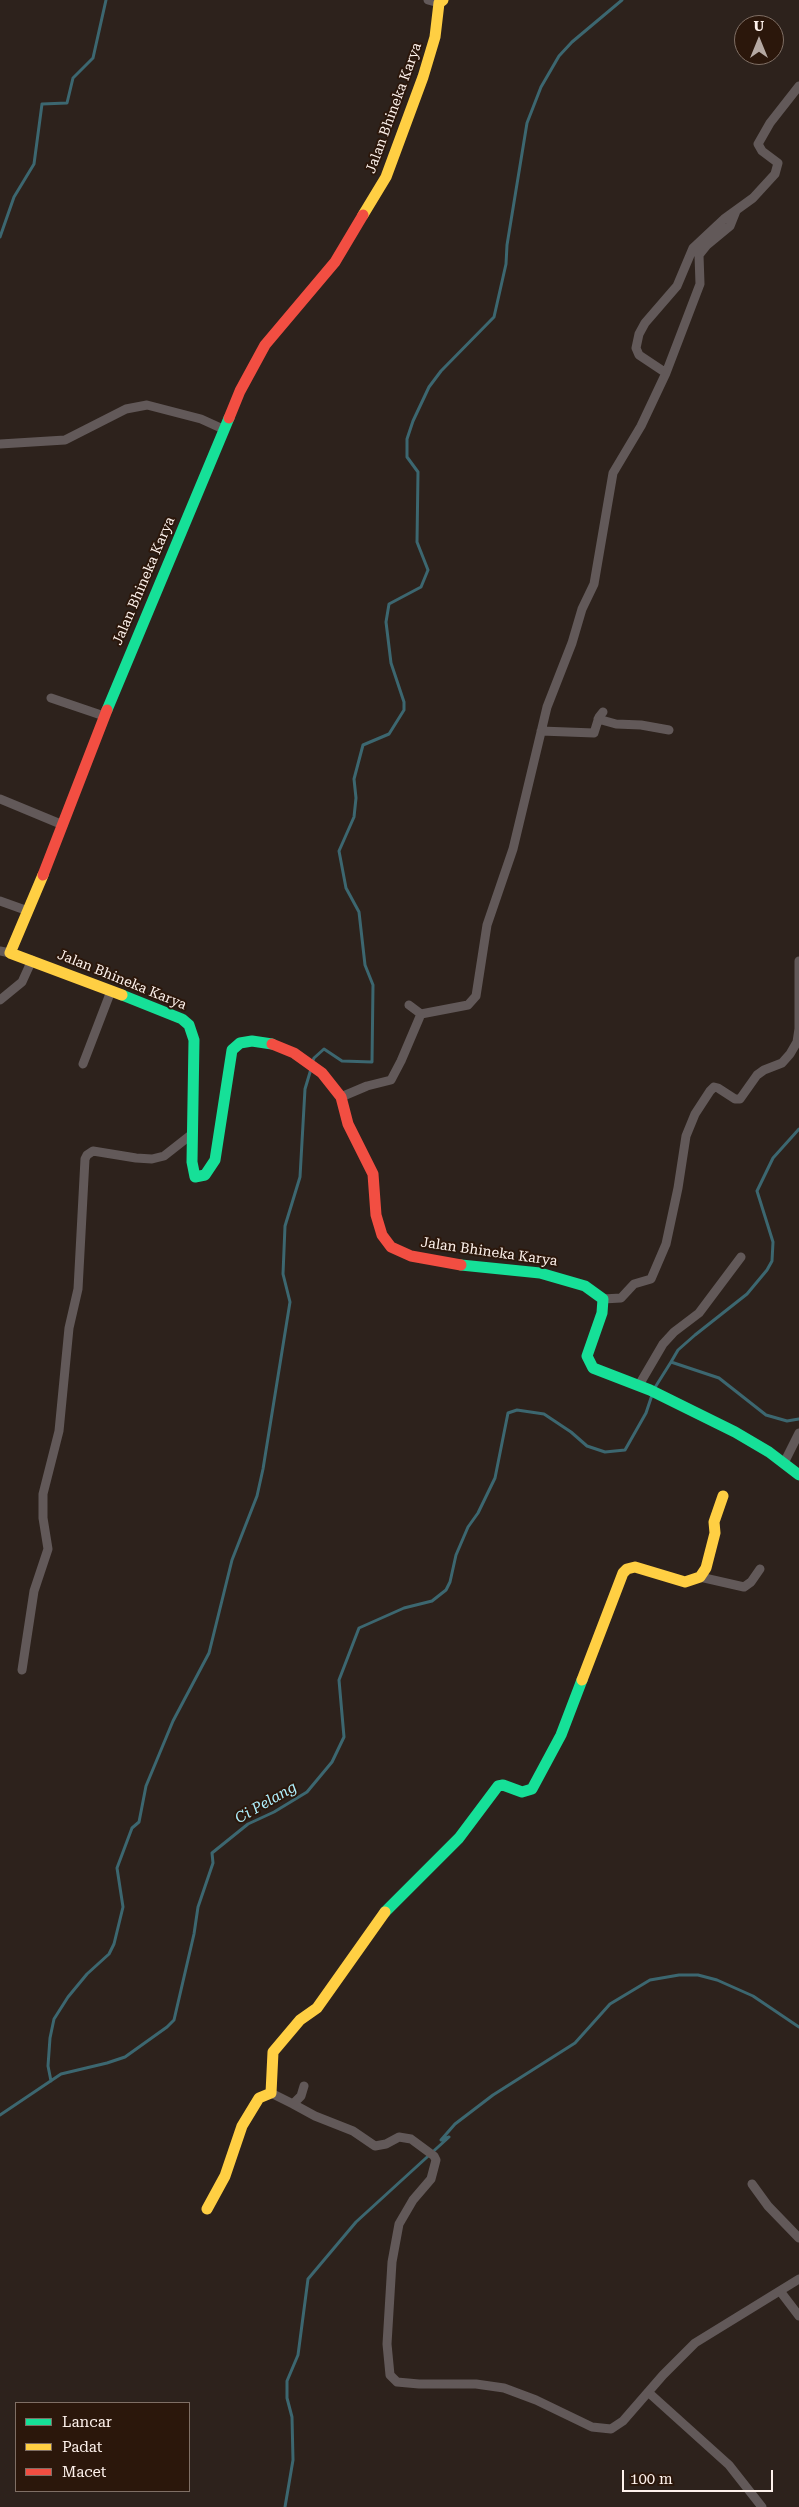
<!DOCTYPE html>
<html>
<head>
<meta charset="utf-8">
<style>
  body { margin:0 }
  #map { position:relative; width:799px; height:2507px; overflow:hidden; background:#2d221c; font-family:"Roboto Serif",serif }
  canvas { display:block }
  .legend { position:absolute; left:15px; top:2402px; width:175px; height:90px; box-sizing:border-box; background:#2b170b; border:1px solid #7f6f65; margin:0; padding:6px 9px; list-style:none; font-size:15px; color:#fef2ec }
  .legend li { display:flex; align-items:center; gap:10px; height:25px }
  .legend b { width:25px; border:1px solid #7f6f65 }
  .north { position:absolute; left:734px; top:15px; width:50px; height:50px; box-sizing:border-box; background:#2b170b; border:1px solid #7f6f65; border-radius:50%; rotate:0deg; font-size:14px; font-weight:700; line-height:20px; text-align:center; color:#fef2ec }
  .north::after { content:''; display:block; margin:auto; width:18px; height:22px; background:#b5a9a3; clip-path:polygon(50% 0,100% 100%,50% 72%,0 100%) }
  .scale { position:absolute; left:622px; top:2470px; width:151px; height:22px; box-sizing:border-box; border:2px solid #fef2ec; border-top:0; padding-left:6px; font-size:15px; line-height:18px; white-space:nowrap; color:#fef2ec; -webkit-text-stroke:4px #2b170b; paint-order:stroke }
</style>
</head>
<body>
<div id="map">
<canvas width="799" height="2507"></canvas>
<ul class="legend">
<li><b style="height:6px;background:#16e098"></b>Lancar</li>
<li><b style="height:6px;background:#ffcf43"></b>Padat</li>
<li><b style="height:6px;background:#f24e42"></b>Macet</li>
</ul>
<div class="north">U</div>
<div class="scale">100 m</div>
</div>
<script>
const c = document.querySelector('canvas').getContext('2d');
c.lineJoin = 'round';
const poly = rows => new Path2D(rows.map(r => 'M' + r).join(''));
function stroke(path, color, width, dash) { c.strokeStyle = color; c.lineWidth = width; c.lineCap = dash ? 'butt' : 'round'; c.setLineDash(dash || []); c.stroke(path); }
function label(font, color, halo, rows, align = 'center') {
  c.font = font + ' "Roboto Serif",serif'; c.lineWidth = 4; c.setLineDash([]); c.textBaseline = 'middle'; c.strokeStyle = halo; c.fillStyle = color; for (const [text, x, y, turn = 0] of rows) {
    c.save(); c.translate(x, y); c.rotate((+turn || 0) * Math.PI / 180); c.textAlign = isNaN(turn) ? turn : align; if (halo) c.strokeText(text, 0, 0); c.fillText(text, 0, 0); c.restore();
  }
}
const stream = poly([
  [0,237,14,197,34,164,42,104,67,103,73,78,93,58,106,0],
  [312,1063,314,1058,324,1049,342,1061,372,1062,373,985,365,965,359,912,346,888,339,851,354,817,356,798,354,779,363,745,389,734,404,710,404,702,391,663,386,622,389,604,421,587,428,570,417,542,418,472,407,457,407,439,413,421,429,387,441,371,494,317,506,264,507,245,527,123,541,87,559,56,572,42,622,0],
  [671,1362,678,1350,695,1335,747,1294,767,1270,772,1261,773,1242,757,1191,773,1158,799,1129],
  [654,1389,671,1362,719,1378,766,1415,787,1421,799,1419],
  [51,2081,48,2066,50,2038,54,2019,68,1997,87,1974,109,1954,114,1944,123,1907,117,1868,132,1828,139,1822,146,1786,173,1721,209,1653,232,1560,257,1496,263,1469,290,1302,283,1274,285,1226,300,1177,305,1089,311,1069],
  [0,2115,61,2074,107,2063,125,2057,167,2027,174,2020,194,1934,198,1907,213,1863,212,1853,248,1824,274,1812,307,1792,332,1762,344,1737,339,1680,359,1628,404,1608,432,1601,446,1590,450,1582,456,1555,468,1527,478,1513,495,1478,508,1413,517,1410,544,1414,571,1432,587,1446,605,1452,625,1450,646,1413,652,1395],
  [285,2507,293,2460,292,2417,287,2398,287,2381,298,2355,308,2279,356,2222,449,2137,441,2140,455,2124,493,2095,575,2043,610,2004,650,1980,679,1975,698,1975,717,1980,753,1996,799,2027]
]);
const street = poly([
  [428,0,439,3],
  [666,373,639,355,636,348,639,334,645,323,677,286,693,248,724,219,753,198,775,174,778,163,762,151,758,144,770,123,799,86],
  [0,444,65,440,126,409,147,405,201,419,223,429],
  [51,698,104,716],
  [598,719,616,724,641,725,669,730],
  [541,731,594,733,599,717,603,712],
  [0,799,63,825],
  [0,901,28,911],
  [0,951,10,953],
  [0,1000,22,982,32,960],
  [409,1005,421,1014,468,1005,476,996,487,925,513,849,547,707,572,643,582,609,594,584,613,473,641,426,666,373,700,284,699,255,707,245,730,226,736,211],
  [83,1064,111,991],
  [341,1097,367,1086,391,1080,401,1061,421,1014],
  [603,1299,621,1298,634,1284,651,1279,666,1244,678,1188,686,1136,695,1114,710,1091,714,1087,718,1088,735,1099,740,1099,757,1075,764,1070,782,1063,790,1054,797,1042,799,1029,799,961],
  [639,1385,663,1344,674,1332,699,1313,741,1257],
  [784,1463,799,1433],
  [700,1577,744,1587,751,1582,760,1569],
  [22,1670,34,1591,48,1549,43,1518,43,1494,59,1431,69,1328,78,1289,85,1159,87,1155,93,1151,136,1158,152,1159,164,1156,192,1134],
  [271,2093,293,2104,301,2096,304,2086],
  [293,2104,315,2116,353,2131,375,2146,386,2144,399,2137,411,2139,434,2156,436,2160,431,2179,413,2200,399,2224,392,2262,387,2344,390,2375,397,2382,419,2384,476,2384,504,2388,536,2400,592,2427,611,2429,623,2421,663,2375,695,2343,799,2279],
  [752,2184,768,2206,799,2238],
  [780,2291,799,2316],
  [648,2392,729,2465,762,2507]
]);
const fast = poly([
  [107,710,229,418],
  [122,995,182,1019,189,1025,194,1040,192,1162,195,1177,205,1175,215,1160,232,1050,240,1043,252,1041,272,1044],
  [461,1265,540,1273,585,1286,603,1299,602,1313,587,1356,593,1368,650,1390,735,1432,769,1452,799,1475],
  [385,1912,459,1838,498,1786,503,1785,522,1792,532,1789,561,1735,582,1680]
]);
const slow = poly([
  [363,215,386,177,423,77,435,37,439,3,443,0],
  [43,875,10,953,122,995],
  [582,1680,623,1573,627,1569,635,1567,685,1582,700,1577,706,1568,715,1533,714,1522,723,1496],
  [207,2209,225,2176,242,2126,259,2098,271,2093,273,2052,300,2020,317,2008,385,1912]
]);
const jam = poly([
  [229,418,240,391,265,345,335,262,363,215],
  [43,875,107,710],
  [272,1044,294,1053,322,1073,341,1097,348,1124,373,1174,376,1215,382,1235,391,1247,411,1256,461,1265]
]);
const streetNames = [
  ["Jalan Bhineka Karya",394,108,-70],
  ["Jalan Bhineka Karya",144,581,-67],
  ["Jalan Bhineka Karya",122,980,22],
  ["Jalan Bhineka Karya",489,1252,8]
];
const waterNames = [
  ["Ci Pelang",266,1803,-30]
];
stroke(stream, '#3c6770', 3);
stroke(street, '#625959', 9);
stroke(fast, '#16e098', 11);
stroke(slow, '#ffcf43', 11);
stroke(jam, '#f24e42', 11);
label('14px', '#fef2ec', '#2b170b', streetNames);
label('italic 15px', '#aff0fe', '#2b170b', waterNames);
</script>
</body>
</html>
